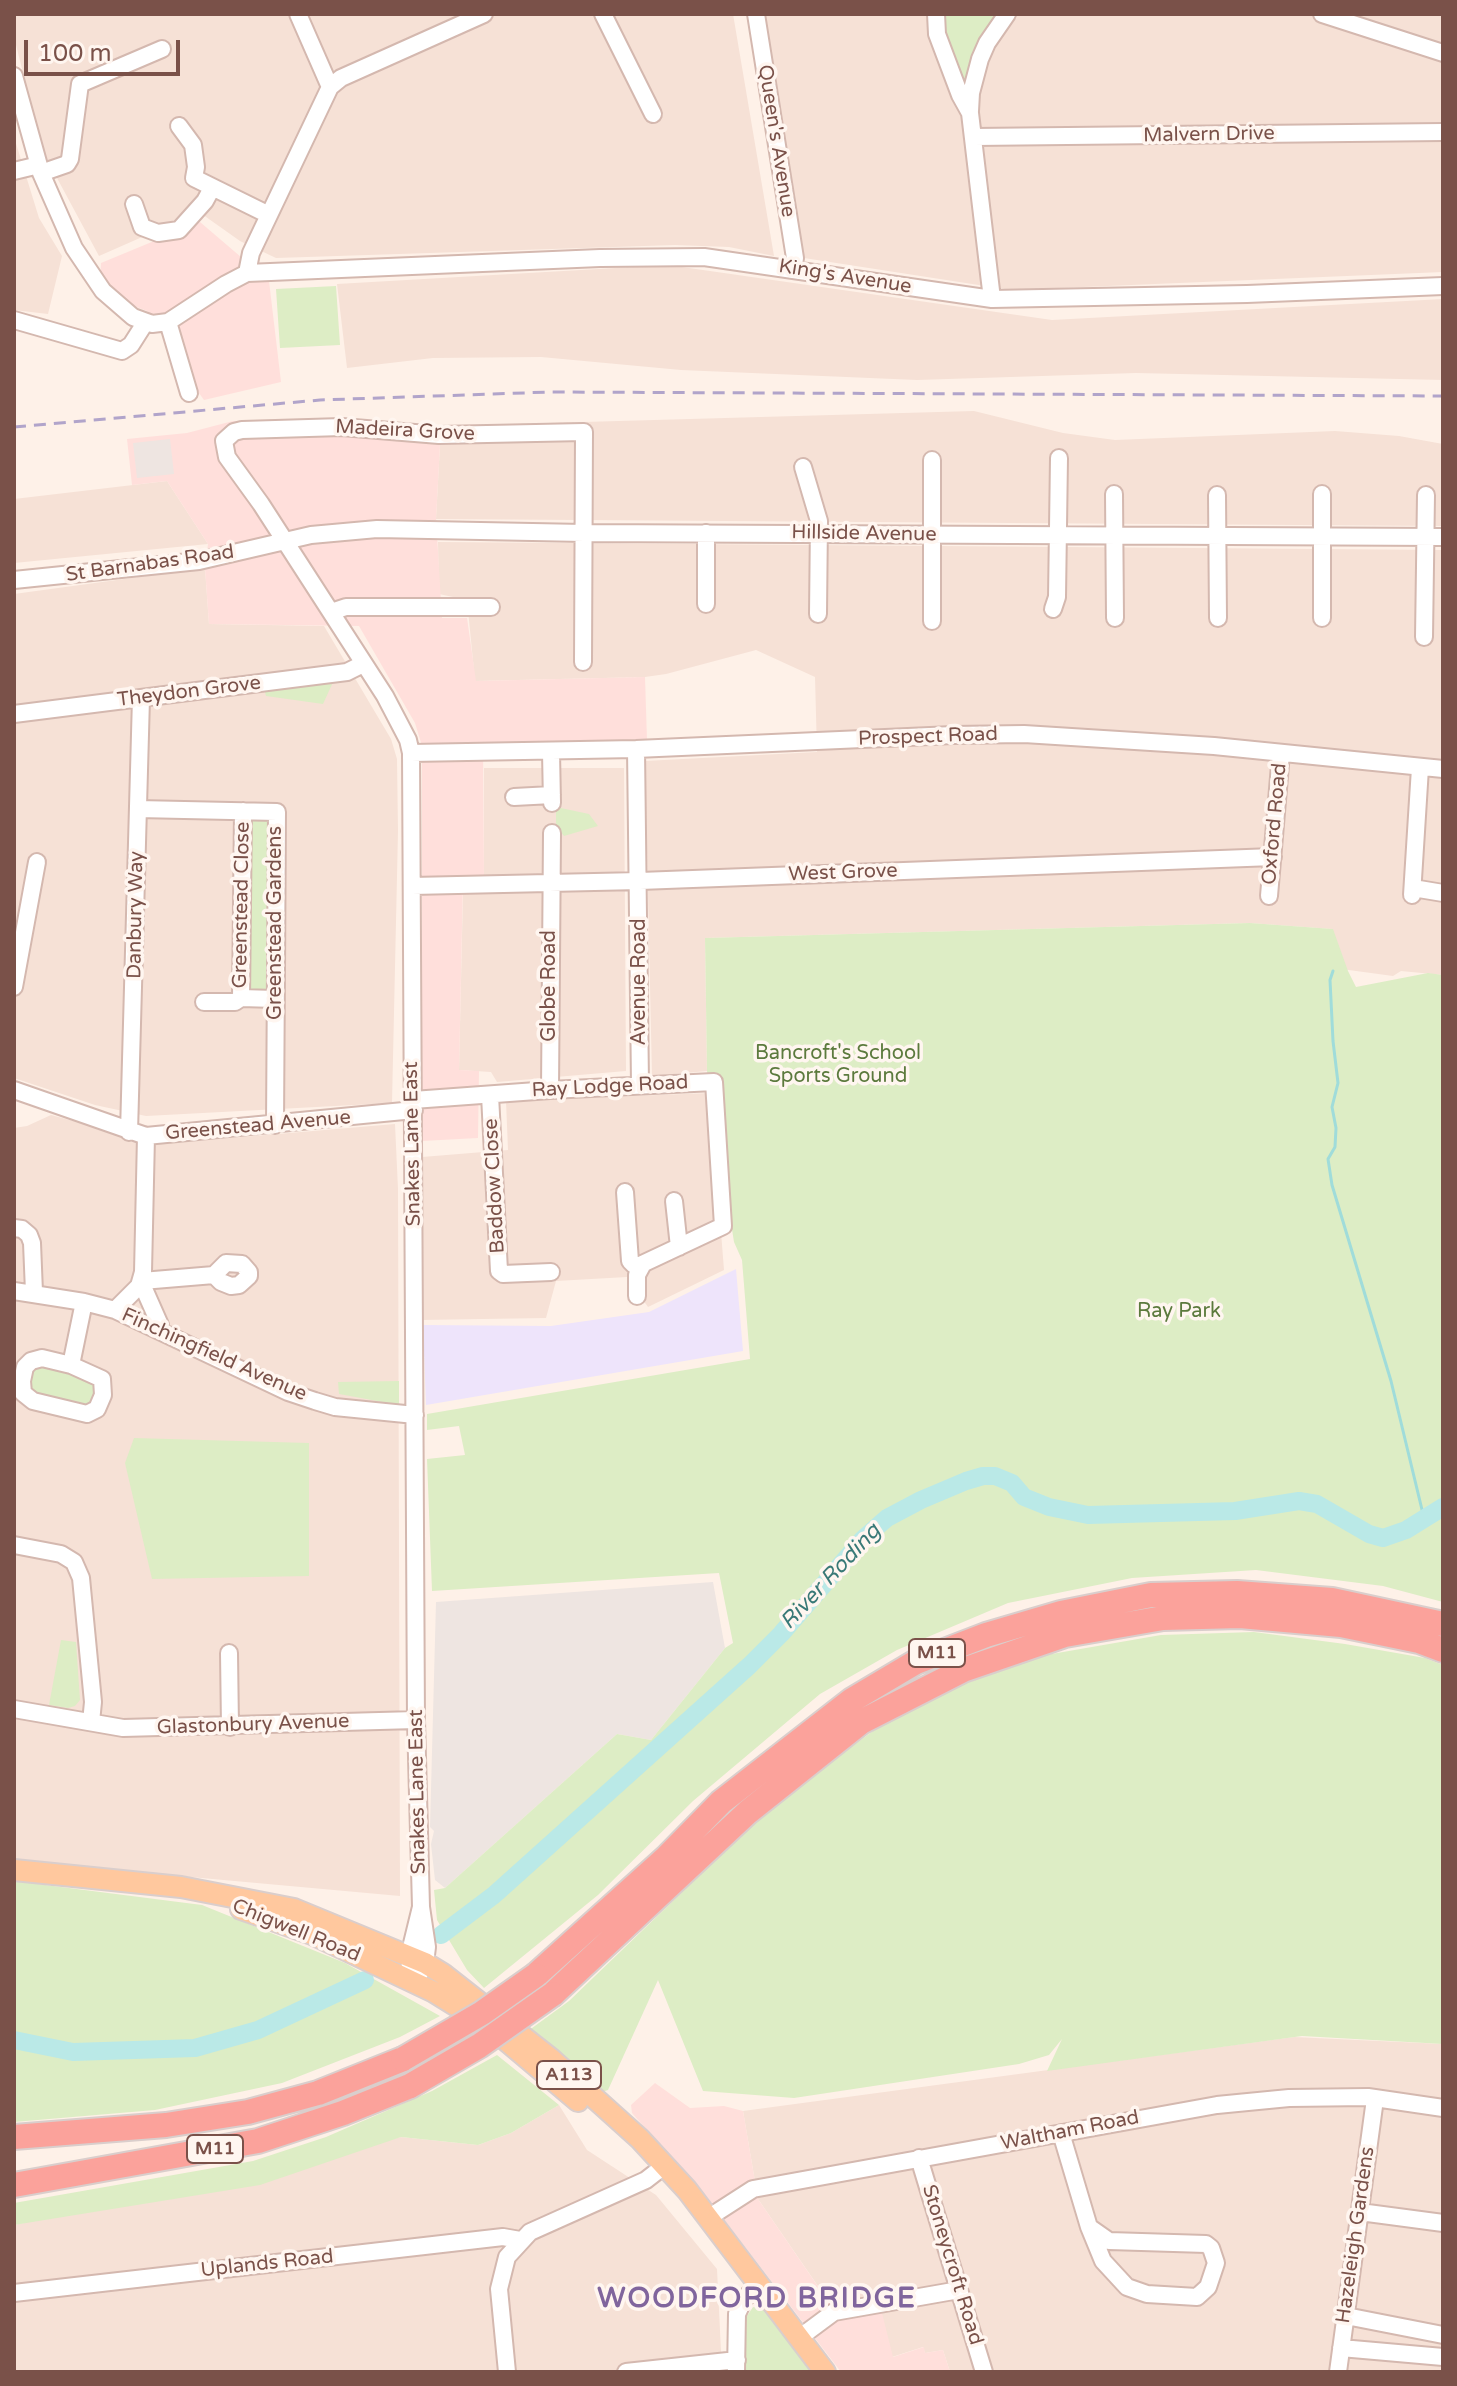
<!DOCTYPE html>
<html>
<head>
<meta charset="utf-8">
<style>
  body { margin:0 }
  #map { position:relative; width:1457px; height:2386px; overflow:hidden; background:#fef1e8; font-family:"Varela Round",sans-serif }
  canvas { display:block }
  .frame { position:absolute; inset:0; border:16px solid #7a5149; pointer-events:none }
  .scale { position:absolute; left:24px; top:40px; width:156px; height:36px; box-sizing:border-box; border:4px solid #7a5149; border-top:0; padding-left:10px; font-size:24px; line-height:28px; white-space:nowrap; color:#7a5149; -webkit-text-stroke:6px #fff6f0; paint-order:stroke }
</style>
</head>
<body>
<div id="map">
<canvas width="1457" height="2386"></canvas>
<div class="frame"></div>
<div class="scale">100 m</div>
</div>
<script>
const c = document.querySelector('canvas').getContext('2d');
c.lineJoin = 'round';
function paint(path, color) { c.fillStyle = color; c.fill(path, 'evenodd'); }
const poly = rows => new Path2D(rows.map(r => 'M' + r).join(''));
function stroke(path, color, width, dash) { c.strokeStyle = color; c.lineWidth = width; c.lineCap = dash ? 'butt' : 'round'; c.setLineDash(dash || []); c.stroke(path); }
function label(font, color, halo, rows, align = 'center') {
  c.font = font + ' "Varela Round",sans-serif'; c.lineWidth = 7; c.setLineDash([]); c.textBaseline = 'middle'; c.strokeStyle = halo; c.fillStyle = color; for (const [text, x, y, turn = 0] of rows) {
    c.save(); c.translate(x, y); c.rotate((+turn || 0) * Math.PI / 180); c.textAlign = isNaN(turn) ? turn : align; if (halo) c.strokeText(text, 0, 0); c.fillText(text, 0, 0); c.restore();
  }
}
const residential = poly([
  [14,14,733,14,774,256,729,247,675,245,276,258,240,241,199,212,99,256,43,152,14,37],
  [764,14,1443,14,1443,272,1011,290,804,258],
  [14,137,39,218,62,256,48,314,14,310],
  [668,265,1052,320,1443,299,1443,380,1136,373,917,380,681,370,541,357,433,358,347,368,337,284],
  [974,411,1063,433,1115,440,1335,431,1399,436,1443,444,1443,526,436,519,441,426],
  [167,481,208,544,14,563,14,499],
  [438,542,1443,550,1443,975,1401,971,1393,976,1334,968,1332,929,1250,923,705,938,707,1071,652,1076,645,761,817,752,815,677,756,650,666,674,645,677,475,681,467,600,439,594],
  [205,568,209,624,324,626,391,739,397,759,398,831,392,1103,146,1116,95,1105,14,1078,14,594],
  [484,768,624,768,626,1071,497,1082,491,1072,459,1070,463,892,484,889],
  [710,1093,724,1270,648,1307,627,1277,556,1281,546,1318,420,1320,422,1157,508,1150,506,1101],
  [51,1115,160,1144,395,1124,398,1189,400,1896,14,1861,14,1128,27,1126],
  [1294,2037,1443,2044,1443,2372,950,2372,943,2350,925,2353,923,2347,892,2357,842,2321,758,2199,743,2111],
  [559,2105,587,2150,656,2195,717,2269,722,2372,14,2372,14,2225,401,2137,478,2145,511,2133]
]);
const commercial = poly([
  [200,222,269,281,281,382,204,400,186,375,174,336,147,311,118,300,100,280,101,263],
  [233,421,441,426,436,519,442,618,467,618,476,681,645,677,647,740,483,746,484,877,463,878,459,1070,479,1071,478,1138,422,1141,422,746,415,723,359,626,209,624,205,568,208,544,167,481,132,485,127,439,187,433],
  [655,2083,690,2108,724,2106,743,2111,758,2199,841,2320,852,2315,882,2313,893,2357,924,2347,925,2353,943,2350,950,2372,841,2372,726,2222,632,2113,631,2105]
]);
const industrial = poly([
  [170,439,174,474,137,478,133,443],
  [713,1582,725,1648,651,1740,617,1734,445,1888,435,1880,431,1844,434,1831,430,1827,436,1602]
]);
const education = poly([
  [736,1269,743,1351,426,1405,423,1325,551,1326,649,1312]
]);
const green = poly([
  [941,14,1002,14,968,97,941,33],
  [336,286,340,345,280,348,276,289],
  [334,680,323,704,266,696,264,688],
  [556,807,589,814,598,826,564,836,556,826],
  [268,818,271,822,272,993,247,996,248,823,252,819],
  [1250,923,1333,929,1348,971,1356,987,1428,973,1443,975,1443,1602,1383,1586,1256,1570,1132,1578,1008,1603,897,1650,820,1694,693,1801,598,1895,484,1988,467,1970,437,1920,434,1890,445,1888,617,1734,651,1740,725,1648,733,1643,719,1573,432,1591,427,1459,465,1455,459,1426,427,1430,427,1414,750,1359,742,1260,734,1242,707,1071,705,938],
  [39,1364,54,1366,99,1383,95,1403,87,1407,30,1392,29,1374,33,1367],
  [399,1381,399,1405,339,1394,338,1382],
  [134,1438,309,1443,309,1576,152,1579,125,1463],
  [1254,1632,1345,1644,1425,1658,1443,1665,1443,2044,1302,2036,1047,2071,1062,2039,1049,2055,1019,2064,794,2098,703,2091,658,1980,608,2090,599,2093,528,2031,569,2001,776,1802,873,1731,959,1686,1040,1656,1161,1635],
  [61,1640,76,1642,80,1700,75,1706,68,1708,49,1705],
  [14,1881,202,1905,345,1963,440,2016,400,2037,282,2083,155,2110,14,2122],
  [497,2055,559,2105,511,2133,478,2145,401,2137,260,2185,14,2225,14,2203,253,2161,326,2137,432,2091],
  [753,2307,766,2310,813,2372,742,2372,745,2319]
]);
const stream = poly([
  [1333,971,1330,980,1333,1041,1338,1083,1332,1107,1336,1128,1335,1147,1328,1159,1332,1185,1391,1381,1424,1518]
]);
const river = poly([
  [441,1935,494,1895,750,1665,781,1634,863,1539,887,1518,921,1500,966,1481,983,1476,995,1476,1012,1483,1024,1497,1049,1507,1088,1515,1235,1511,1299,1501,1317,1504,1369,1534,1383,1538,1406,1530,1443,1507],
  [14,2040,73,2052,195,2048,258,2030,365,1980]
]);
const minor = poly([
  [603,14,653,114],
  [756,14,795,258,793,269],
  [936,14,937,34,960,95,970,113,992,299],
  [1322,14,1443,53],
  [14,76,41,173,74,248,103,291,133,317,152,324,168,322,226,284,247,273,600,258,704,257,992,299,1247,294,1443,286],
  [330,87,341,78,484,14],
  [970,111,971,93,980,59,987,43,1007,14],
  [179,126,193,145,196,167,194,178,269,215],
  [974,137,1443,132],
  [14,171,39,165],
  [41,173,67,164,70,159,80,84,162,49],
  [134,204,142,227,158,233,179,230,205,201,212,188],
  [247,273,251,253,330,87,298,14],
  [14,320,122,351,131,345,145,323],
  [168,322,189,393],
  [932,460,932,621],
  [803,467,819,521,818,614],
  [1114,494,1115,618],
  [1217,495,1218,618],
  [14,580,199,561,311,535,377,529,584,533,1443,537],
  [706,604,706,533],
  [1053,609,1057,597,1059,458],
  [331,612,346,607,491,607],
  [1322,618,1322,494],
  [1424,637,1426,495],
  [14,714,347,672,363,664],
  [636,749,640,1084],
  [551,752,552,803],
  [411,753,636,749,953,735,1024,734,1214,746,1443,769],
  [514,797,552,795],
  [138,809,277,812,275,1125],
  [412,886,640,881,1273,857],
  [1413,888,1443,893],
  [1412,895,1420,768],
  [1269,896,1281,753],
  [14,987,37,862],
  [241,998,243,811],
  [204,1002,235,1002,241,998,275,999],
  [14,1090,146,1136,414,1110],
  [550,1090,552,833],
  [490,1095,499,1271,503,1274,551,1272],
  [413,1100,550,1090,714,1082,723,1226,640,1265,634,1265,630,1261,625,1192],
  [129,1132,141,698],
  [146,1136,143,1272,139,1286,145,1291,160,1325,158,1328],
  [674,1201,679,1247],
  [14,1228,22,1229,29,1235,32,1243,34,1292],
  [226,1263,242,1264,249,1272,249,1276,239,1285,231,1286,221,1282,214,1275,226,1263],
  [142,1281,214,1275],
  [14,1291,84,1302,115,1310,288,1392,315,1401,335,1407,415,1415],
  [637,1296,637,1275,643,1264],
  [115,1310,139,1286],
  [71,1365,42,1358,31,1361,25,1367,22,1381,23,1393,33,1401,87,1414,97,1409,103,1395,102,1379,71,1365,84,1302],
  [14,1545,61,1554,74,1562,81,1578,93,1702,91,1722],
  [229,1653,230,1727],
  [14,1709,123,1728,416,1720],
  [421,1907,409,1956,411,1979,420,1973,425,1963,427,1947,421,1907,416,1720,411,753,408,740,385,696,261,504,227,457,224,441,234,432,242,430,342,427,439,435,584,432,583,662],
  [1061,2133,1089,2227,1103,2261,1127,2287,1147,2294,1197,2297,1208,2287,1216,2263,1211,2248,1206,2244,1109,2241,1089,2227],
  [919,2158,984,2372],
  [1360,2212,1443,2223],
  [708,2218,753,2189,1217,2105,1289,2098,1368,2097,1443,2108],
  [14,2293,503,2237,520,2240],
  [1346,2316,1443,2335],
  [799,2338,834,2312,959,2290],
  [1341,2348,1443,2357],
  [507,2372,499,2289,507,2257,530,2232,646,2180,664,2166],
  [626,2372,737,2360],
  [736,2372,737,2314,744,2299,759,2284],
  [1338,2372,1375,2099]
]);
const major = poly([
  [14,1870,181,1887,294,1909,425,1963,443,1974,550,2058,640,2139,687,2190,825,2372],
  [241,1909,312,1934,434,1992,489,2026,578,2101]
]);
const highway = poly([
  [536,1975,666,1858,721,1802,852,1700,916,1662,986,1635,1061,1613,1151,1595,1237,1593,1332,1600,1443,1624],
  [553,1994,748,1812,861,1722,963,1670,1065,1635,1163,1618,1240,1616,1341,1625,1419,1641,1443,1650],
  [14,2137,166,2125,248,2112,318,2093,403,2059],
  [14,2185,258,2141,343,2113,410,2086]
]);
const rail = poly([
  [14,427,320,400,550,392,1443,396]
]);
const highwayBridge = poly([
  [403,2059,482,2013,536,1975],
  [410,2086,479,2046,553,1994]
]);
const shields = [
  [937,1653,56],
  [569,2075,64],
  [215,2149,56]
];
const shieldNames = [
  ["M11",937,1653],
  ["A113",569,2075],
  ["M11",215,2149]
];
const streetNames = [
  ["Malvern Drive",1209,135,-1],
  ["Queen's Avenue",776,141,81],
  ["King's Avenue",845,277,9],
  ["Madeira Grove",405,431,3],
  ["Hillside Avenue",864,534,1],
  ["St Barnabas Road",150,564,-8],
  ["Theydon Grove",189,692,-7],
  ["Prospect Road",928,737,-2],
  ["Oxford Road",1275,824,-85],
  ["West Grove",843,873,-2],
  ["Greenstead Close",242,905,-89],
  ["Danbury Way",136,915,-89],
  ["Greenstead Gardens",276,923,-90],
  ["Avenue Road",640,982,-90],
  ["Globe Road",550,986,-90],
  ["Ray Lodge Road",610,1087,-3],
  ["Greenstead Avenue",258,1126,-5],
  ["Snakes Lane East",413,1144,-91],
  ["Baddow Close",495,1186,-93],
  ["Finchingfield Avenue",214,1355,24],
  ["Glastonbury Avenue",253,1725,-2],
  ["Snakes Lane East",418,1792,-91],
  ["Chigwell Road",296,1931,22],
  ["Waltham Road",1070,2131,-11],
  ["Hazeleigh Gardens",1356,2235,-82],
  ["Uplands Road",267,2264,-6],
  ["Stoneycroft Road",952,2265,73]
];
const parkNames = [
  ["Bancroft's School",838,1054],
  ["Sports Ground",838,1077],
  ["Ray Park",1179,1312]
];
const waterNames = [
  ["River Roding",831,1577,-47]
];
const districtNames = [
  ["WOODFORD BRIDGE",757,2300]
];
paint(residential, '#f6e1d6');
paint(commercial, '#ffdfdb');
paint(industrial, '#eee5e1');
paint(education, '#eee4fb');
paint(green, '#ddedc5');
stroke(stream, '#a0dcda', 3);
stroke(river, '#bae9e7', 18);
stroke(minor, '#d4b8af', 20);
stroke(major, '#dacecc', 24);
stroke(highway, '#dacecc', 28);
stroke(minor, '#fff', 16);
stroke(major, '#ffc89e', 20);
stroke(highway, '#fba29b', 24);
stroke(rail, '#b1a4ca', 3, [12, 8]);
stroke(highwayBridge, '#dacecc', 28, []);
stroke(highwayBridge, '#fba29b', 24);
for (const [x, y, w] of shields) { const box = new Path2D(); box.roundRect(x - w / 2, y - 14, w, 28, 6); c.fillStyle = '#fff6f0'; c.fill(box); stroke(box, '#7a5149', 2); }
label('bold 18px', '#7a5149', null, shieldNames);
label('20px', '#7a5149', '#fff6f0', streetNames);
label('20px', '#5c7a3d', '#fff6f0', parkNames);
label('italic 22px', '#397977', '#fff6f0', waterNames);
c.letterSpacing = '2px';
label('bold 28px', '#80659d', '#fff6f0', districtNames);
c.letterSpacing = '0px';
</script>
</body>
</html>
